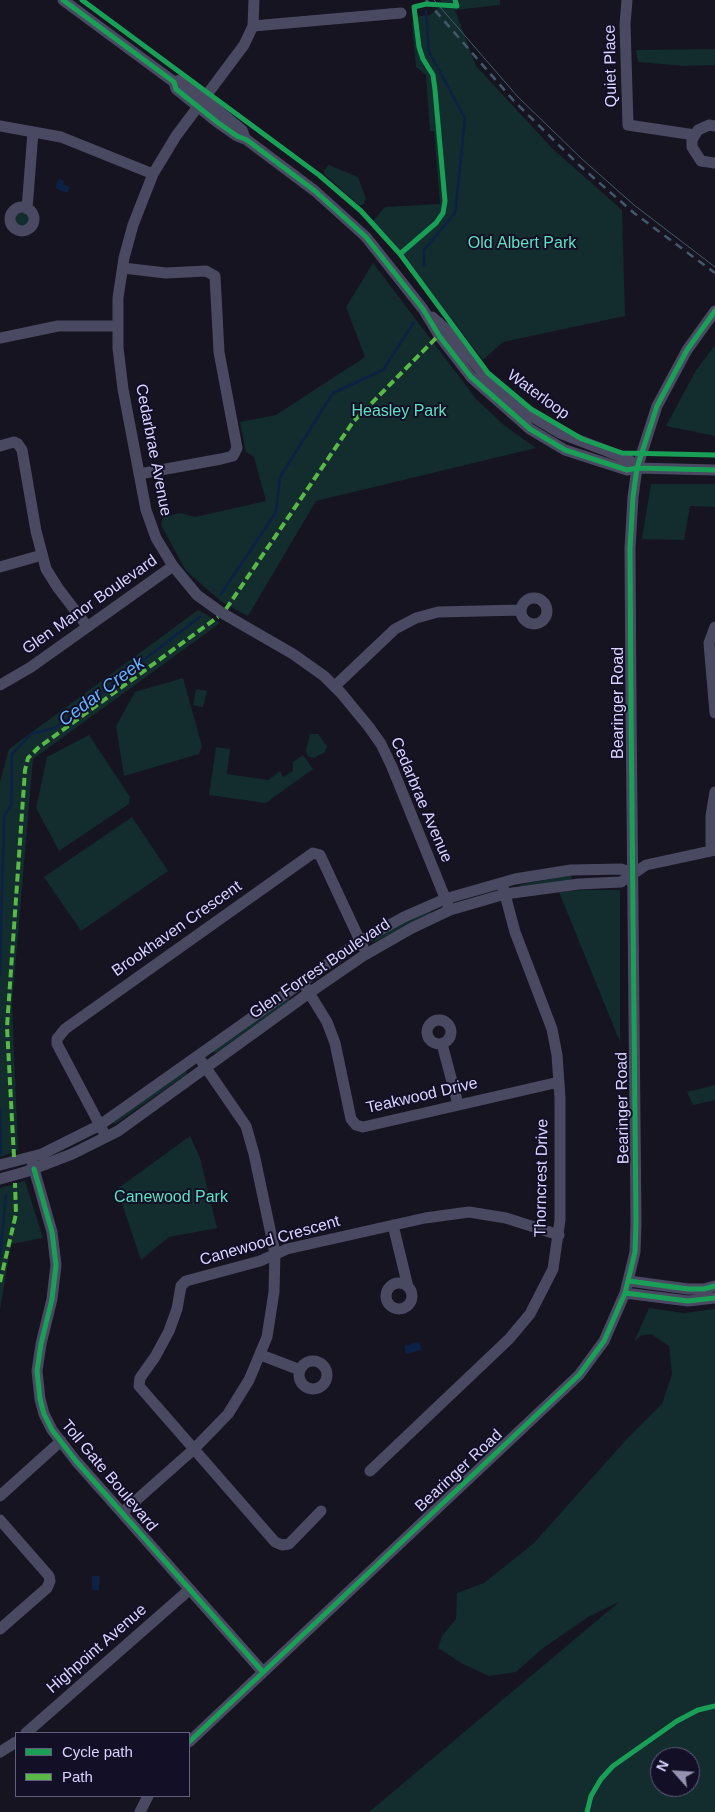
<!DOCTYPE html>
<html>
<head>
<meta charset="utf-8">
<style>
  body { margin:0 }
  #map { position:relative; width:715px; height:1812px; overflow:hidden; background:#161421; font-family:Arial,sans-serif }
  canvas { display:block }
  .legend { position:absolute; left:15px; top:1732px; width:175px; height:65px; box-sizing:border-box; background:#130f26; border:1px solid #625e7d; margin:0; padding:6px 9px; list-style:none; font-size:15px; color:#d9d4ff }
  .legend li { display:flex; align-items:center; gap:10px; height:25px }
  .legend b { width:25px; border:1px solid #625e7d }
  .north { position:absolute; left:650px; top:1747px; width:50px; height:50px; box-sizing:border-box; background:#130f26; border:1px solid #625e7d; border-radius:50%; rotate:296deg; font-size:14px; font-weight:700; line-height:20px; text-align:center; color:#d9d4ff }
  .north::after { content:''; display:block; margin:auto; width:18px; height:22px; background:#9591b1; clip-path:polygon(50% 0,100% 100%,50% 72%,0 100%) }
</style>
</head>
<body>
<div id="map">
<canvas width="715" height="1812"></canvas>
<ul class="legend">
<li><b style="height:6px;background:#1a9f57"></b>Cycle path</li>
<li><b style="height:6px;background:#58b947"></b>Path</li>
</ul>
<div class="north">N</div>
</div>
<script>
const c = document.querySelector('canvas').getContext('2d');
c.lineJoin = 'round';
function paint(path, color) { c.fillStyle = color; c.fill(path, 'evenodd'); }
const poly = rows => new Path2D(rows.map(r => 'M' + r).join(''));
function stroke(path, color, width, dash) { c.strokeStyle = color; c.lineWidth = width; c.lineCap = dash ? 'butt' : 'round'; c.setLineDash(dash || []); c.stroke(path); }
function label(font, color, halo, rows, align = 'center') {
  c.font = font + ' Arial,sans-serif'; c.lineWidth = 4; c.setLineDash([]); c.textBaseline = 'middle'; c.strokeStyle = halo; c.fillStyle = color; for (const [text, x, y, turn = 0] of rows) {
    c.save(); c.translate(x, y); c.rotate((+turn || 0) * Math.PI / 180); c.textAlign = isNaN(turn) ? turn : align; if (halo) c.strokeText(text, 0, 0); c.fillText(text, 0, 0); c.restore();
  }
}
const green = poly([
  [440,0,500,0,500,5,455,10,476,66,553,149,622,210,625,316,503,342,483,360,390,239,373,221,385,207,440,204,434,131,430,131,426,75,416,67,412,23,420,16,430,15,443,4],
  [715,49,715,65,684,66,638,62,636,50],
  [329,165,358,177,366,199,363,205,359,205,324,174,324,170],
  '13 219a8 8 0 1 1 16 0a8 8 0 1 1-16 0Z',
  [373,263,477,400,504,425,536,448,316,501,248,616,222,602,186,571,161,525,163,517,180,513,195,517,266,501,254,457,246,452,240,422,276,415,365,357,346,307],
  [715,345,715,436,666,426,695,372],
  [651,484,715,484,715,507,690,506,684,540,642,539],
  [198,610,220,623,33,759,12,1004,18,1150,0,1157,0,782,9,749],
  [183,678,202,746,199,754,124,776,116,726,135,692],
  [196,689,207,691,203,707,193,705],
  [310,734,318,734,327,746,325,752,314,758,308,756,306,750],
  [89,735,130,797,129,804,59,851,36,808,47,757],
  [216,747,230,749,227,774,268,780,280,771,283,777,293,771,293,762,303,755,313,769,266,803,209,795],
  [132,817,168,871,81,931,44,877],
  [571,875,572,878,569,880,522,887,519,885],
  [583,890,620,890,620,1042,559,892],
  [431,910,431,915,375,942,373,940,373,937],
  [289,997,289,1001,216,1053,211,1052],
  [186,1069,187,1074,115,1124,113,1123],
  [715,1085,715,1100,693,1105,687,1092],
  [190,1136,200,1158,217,1228,169,1237,141,1260,117,1189],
  [25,1181,43,1238,11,1244,0,1310,0,1188],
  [649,1308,684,1313,715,1309,715,1812,369,1812,619,1602,588,1617,542,1649,516,1672,489,1676,463,1664,438,1648,442,1636,456,1619,457,1593,484,1583,534,1543,625,1441,662,1404,672,1374,669,1346,651,1334,640,1336,634,1342],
  [660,1757,690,1757,690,1787,660,1787]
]);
const water = poly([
  [59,179,64,181,63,184,70,187,67,193,55,188],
  [419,1342,422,1350,406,1354,404,1346],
  [92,1576,100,1576,99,1590,92,1590]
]);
const stream = poly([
  [424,265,424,250,455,213,465,118,429,52,426,11],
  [221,594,276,512,280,477,333,393,383,370,414,322],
  [0,975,4,816,11,806,12,754,31,734,55,728,201,616],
  [0,1109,1,1154],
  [0,1256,6,1195]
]);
const minor = poly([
  [63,0,174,82,176,89,217,122,237,136,247,140,315,191,366,237,423,309,440,337,471,377,530,429,565,450,627,470,637,468,715,470],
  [254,0,253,26,244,45,176,136,153,174,133,225,124,258,118,298,118,348,123,389,146,510,156,538,173,566,197,595,222,613,293,654,324,676,341,693,369,727,381,744,392,767,450,910],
  [627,0,625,24,628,125,695,135],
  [253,26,401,13],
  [174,82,180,80,196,92,242,130,245,138],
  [0,126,61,137,153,174],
  [715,126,709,125,698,130,692,140,692,147,701,161,715,163],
  '10 219a12 12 0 1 1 24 0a12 12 0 1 1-24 0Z',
  [27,209,33,132],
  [123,268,166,273,206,271,215,276,219,352,237,448,233,456,221,459,139,474],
  [432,317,448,331,485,376,528,414,560,433,628,459,637,468],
  [0,338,58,326,117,326],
  [0,446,14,442,18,444,22,450,36,531,46,569,58,588,87,626],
  [0,567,42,555],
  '521 611a13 13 0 1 1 26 0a13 13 0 1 1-26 0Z',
  [715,627,709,643,715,713],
  [0,685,31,667,173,566],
  [335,686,395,629,416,618,438,612,521,610],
  [711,851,711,816,715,792],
  [305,986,327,1022,335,1043,351,1119,356,1125,363,1127,559,1082],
  '427 1032a12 12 0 1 1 24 0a12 12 0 1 1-24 0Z',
  [442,1044,458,1104],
  [103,1131,57,1044,57,1039,65,1029,313,853,320,855,363,947],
  [32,1162,52,1232,56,1265,52,1299,41,1344,37,1371,40,1399,44,1414,52,1430,76,1461,263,1672],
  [0,1165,42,1154,100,1125,360,941,404,917,445,899,515,879,571,870,621,869,633,873],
  [0,1179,25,1172,72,1154,118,1131,309,993,363,956,412,928,450,910,505,894,579,884,621,882,646,865,715,850],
  [393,1225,408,1287],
  [629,1281,688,1289,704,1289,715,1286],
  '386 1296a13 13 0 1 1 26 0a13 13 0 1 1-26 0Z',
  [625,1293,688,1301,715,1298],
  [261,1355,300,1370],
  '299 1375a14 14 0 1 1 28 0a14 14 0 1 1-28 0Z',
  [370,1471,509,1339,530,1314,553,1269,560,1220,560,1098,557,1055,552,1029,515,932,503,887],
  [0,1496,61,1441],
  [321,1511,289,1544,282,1545,275,1542,139,1386,140,1378,155,1357,169,1331,177,1309,181,1286,186,1281,260,1261,287,1249,425,1218,469,1212,506,1218,559,1235],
  [123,1512,194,1449,228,1414,249,1380,267,1337,274,1292,275,1253,254,1154,246,1126,202,1062],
  [0,1520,49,1576,50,1581,47,1588,0,1629],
  [26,1733,189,1590],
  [189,1742,579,1375,604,1341,625,1293,635,1252,636,1223,631,705,630,548,633,497,637,468,657,406,687,350,715,311],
  [0,1752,16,1742],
  [140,1812,148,1796]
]);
const tram = poly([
  [434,0,518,97,582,159,634,205,715,267]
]);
const rail = poly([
  [426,0,514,101,579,165,634,213,715,273]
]);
const quiet = poly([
  [226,609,353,422,436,338],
  [14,1157,7,1027,25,770,28,758,38,748,218,617],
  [0,1282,16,1214,15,1183]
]);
const cycleway = poly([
  [63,0,174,82,176,89,217,122,237,136,247,140,315,191,366,237,423,309,440,337,471,377,530,429,565,450,627,470,637,468,715,470],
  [82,0,319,175,361,211,400,254,488,373,531,409,582,439,622,453,715,455],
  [400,254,436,223,443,213,445,201,435,90,433,75,423,59,419,47,414,7,426,4,457,6,455,0],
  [34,1169,52,1232,56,1265,52,1299,41,1344,37,1371,40,1399,44,1414,52,1430,76,1461,263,1672],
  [629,1281,688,1289,704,1289,715,1286],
  [625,1293,688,1301,715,1298],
  [189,1742,579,1375,604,1341,625,1293,635,1252,636,1223,631,705,630,548,633,497,637,468,657,406,687,350,715,311],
  [587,1812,591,1796,601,1779,613,1766,677,1721,698,1710,715,1706]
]);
const streetNames = [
  ["Quiet Place",611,66,-91],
  ["Waterloop",538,395,36],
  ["Cedarbrae Avenue",153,450,79],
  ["Glen Manor Boulevard",90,605,-35],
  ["Bearinger Road",619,703,-90],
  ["Cedarbrae Avenue",421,800,67],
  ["Brookhaven Crescent",177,929,-35],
  ["Glen Forrest Boulevard",320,969,-34],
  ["Teakwood Drive",422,1096,-13],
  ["Bearinger Road",623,1108,-91],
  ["Thorncrest Drive",542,1178,-89],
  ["Canewood Crescent",270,1241,-16],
  ["Bearinger Road",459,1471,-43],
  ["Toll Gate Boulevard",109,1476,50],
  ["Highpoint Avenue",97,1649,-41]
];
const parkNames = [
  ["Old Albert Park",522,244],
  ["Heasley Park",399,412],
  ["Canewood Park",171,1198]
];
const waterNames = [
  ["Cedar Creek",102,692,-37]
];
paint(green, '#132c2d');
paint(water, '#0d2144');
stroke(stream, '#0d2144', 2.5);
stroke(minor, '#4a4962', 11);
stroke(tram, '#43596b', 1);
stroke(rail, '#43596b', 2.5, [8, 6]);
stroke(quiet, '#58b947', 4, [8, 4]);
stroke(cycleway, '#1a9f57', 5);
label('16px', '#d9d4ff', '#130f26', streetNames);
label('16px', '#5fe0c0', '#130f26', parkNames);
label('italic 18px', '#62b6ff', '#130f26', waterNames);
</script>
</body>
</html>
